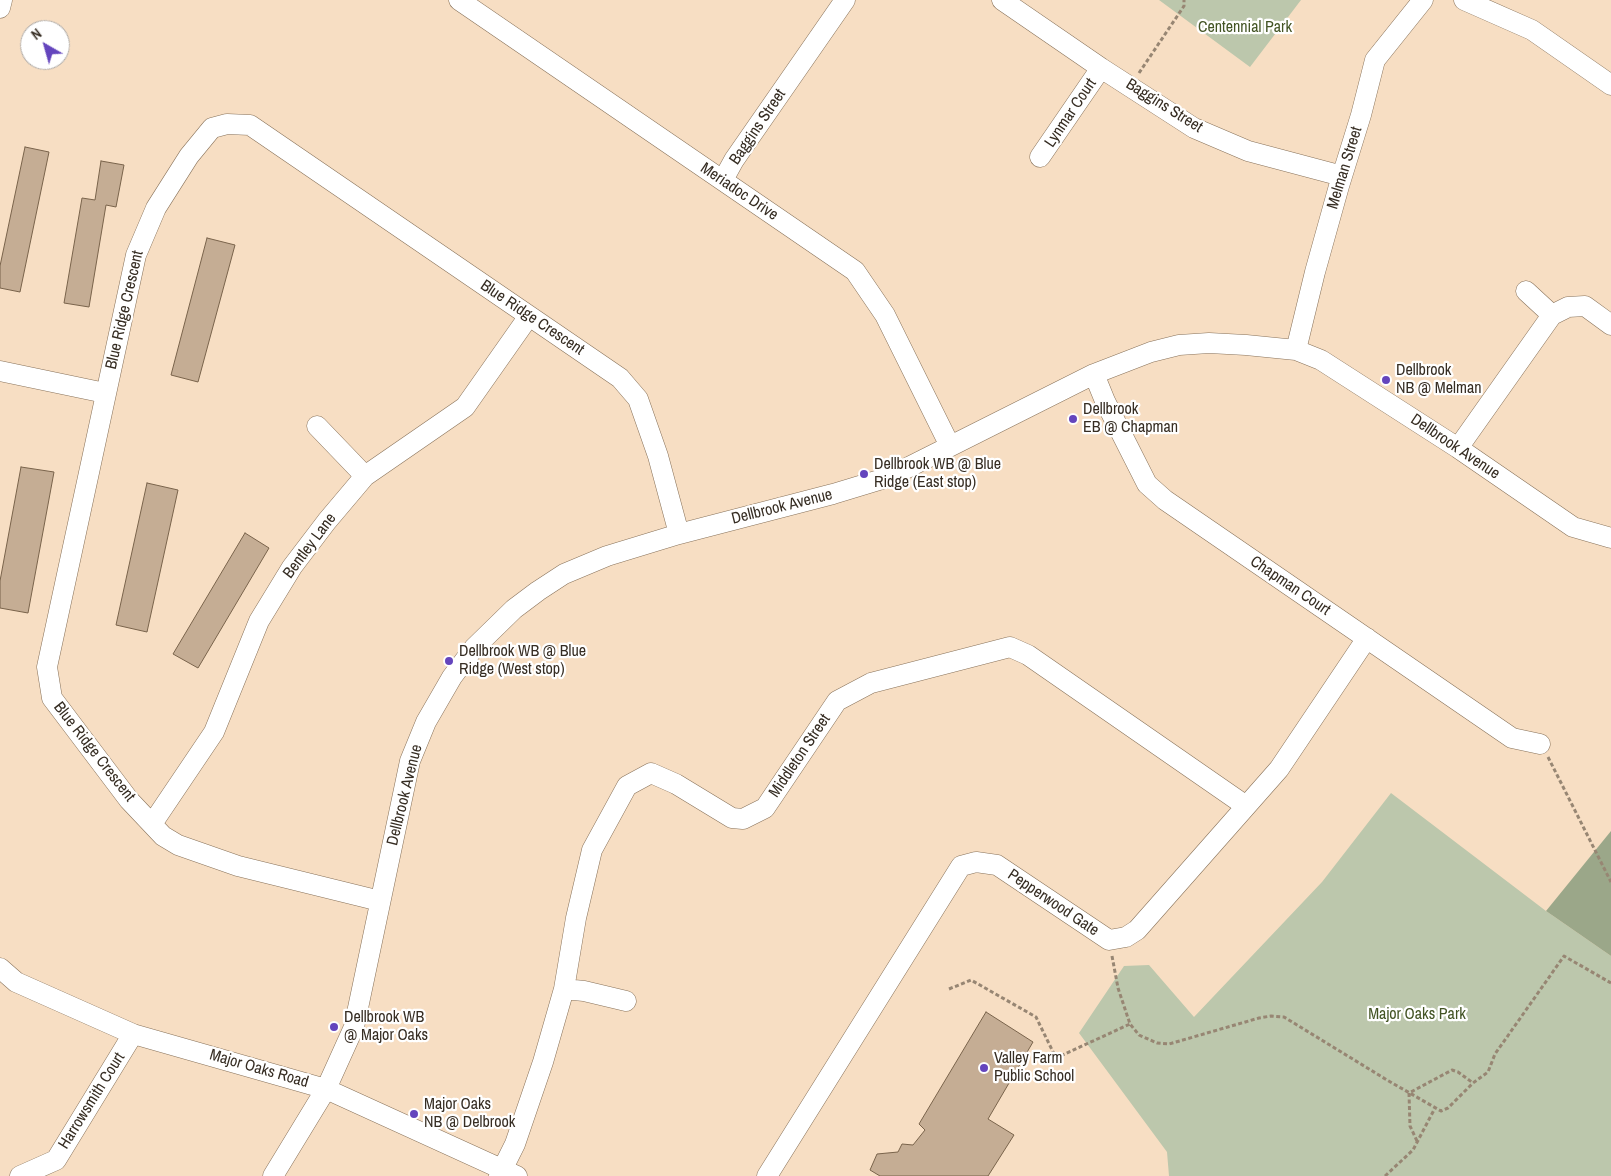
<!DOCTYPE html>
<html>
<head>
<meta charset="utf-8">
<style>
  body { margin:0 }
  #map { position:relative; width:1611px; height:1176px; overflow:hidden; background:#f7dec3; font-family:"Archivo Narrow",sans-serif }
  canvas { display:block }
  .north { position:absolute; left:20px; top:20px; width:50px; height:50px; box-sizing:border-box; background:#fff; border:1px solid #afaba7; border-radius:50%; rotate:322deg; font-size:14px; font-weight:700; line-height:20px; text-align:center; color:#362d23 }
  .north::after { content:''; display:block; margin:auto; width:18px; height:22px; background:#6445bd; clip-path:polygon(50% 0,100% 100%,50% 72%,0 100%) }
</style>
</head>
<body>
<div id="map">
<canvas width="1611" height="1176"></canvas>
<div class="north">N</div>
</div>
<script>
const c = document.querySelector('canvas').getContext('2d');
c.lineJoin = 'round';
function paint(path, color) { c.fillStyle = color; c.fill(path, 'evenodd'); }
const poly = rows => new Path2D(rows.map(r => 'M' + r).join(''));
function stroke(path, color, width, dash) { c.strokeStyle = color; c.lineWidth = width; c.lineCap = dash ? 'butt' : 'round'; c.setLineDash(dash || []); c.stroke(path); }
function label(font, color, halo, rows, align = 'center') {
  c.font = font + ' "Archivo Narrow",sans-serif'; c.lineWidth = 4.5; c.setLineDash([]); c.textBaseline = 'middle'; c.strokeStyle = halo; c.fillStyle = color; for (const [text, x, y, turn = 0] of rows) {
    c.save(); c.translate(x, y); c.rotate((+turn || 0) * Math.PI / 180); c.textAlign = isNaN(turn) ? turn : align; if (halo) c.strokeText(text, 0, 0); c.fillText(text, 0, 0); c.restore();
  }
}
const green = poly([
  [1159,0,1301,0,1250,67],
  [1391,793,1546,911,1611,956,1611,1176,1169,1176,1167,1152,1079,1033,1124,966,1149,965,1194,1017,1322,882]
]);
const forest = poly([
  [1611,831,1611,956,1546,911]
]);
const building = poly([
  [25,147,49,152,20,292,0,288,0,266,25,147],
  [101,161,124,165,116,207,106,205,89,307,64,303,82,198,95,200,101,161],
  [207,238,235,245,198,382,171,375,207,238],
  [21,467,54,472,28,613,0,608,0,581,21,467],
  [147,483,178,490,147,632,116,625,147,483],
  [245,533,269,548,198,668,173,654,245,533],
  [986,1012,1033,1042,988,1119,1014,1135,988,1176,880,1176,870,1170,877,1154,898,1152,902,1144,913,1145,925,1130,919,1124,986,1012]
]);
const path = poly([
  [1139,73,1184,6,1184,0],
  [1548,757,1611,882],
  [1112,956,1118,988,1130,1024,1139,1035,1157,1043,1169,1044,1259,1018,1271,1016,1284,1017,1387,1080,1441,1111,1448,1108,1473,1083,1488,1072,1495,1054,1564,956,1611,983],
  [949,989,971,980,1036,1017,1056,1058,1130,1024],
  [1417,1141,1410,1126,1409,1093,1452,1070,1458,1072,1473,1083],
  [1385,1176,1413,1150,1435,1108]
]);
const minor = poly([
  [459,0,855,271,885,315,950,446],
  [1002,0,1101,68,1194,128,1248,151,1342,176],
  [1464,0,1532,30,1611,85],
  [0,8,2,0],
  [1040,157,1101,68],
  [723,180,734,160,845,0],
  [1526,291,1552,315],
  [1296,350,1315,272,1339,186,1361,115,1375,60,1423,0],
  [0,371,105,393],
  [1094,374,1105,401,1147,484,1165,500,1512,738,1540,744],
  [317,426,365,476],
  [1458,448,1552,315,1568,307,1585,306,1611,325],
  [152,824,214,732,259,621,292,567,327,521,365,476,465,407,529,316],
  [380,901,238,866,178,845,163,836,129,800,52,698,47,667,136,255,156,208,189,156,212,128,227,124,250,125,620,378,638,399,658,456,679,534],
  [0,968,16,982,133,1034,326,1089,517,1176],
  [564,989,584,991,626,1001],
  [20,1176,56,1160,133,1034],
  [273,1176,326,1089,354,1027,410,761,426,722,452,677,474,648,514,609,538,591,564,574,607,556,679,534,833,494,889,477,1094,374,1151,352,1179,345,1209,343,1246,345,1296,350,1321,360,1458,448,1573,527,1611,538],
  [499,1176,515,1144,543,1062,564,989,576,918,592,850,627,786,651,773,676,784,732,818,743,819,765,808,837,701,871,683,1010,647,1028,655,1246,806],
  [767,1176,961,866,976,862,997,865,1109,940,1126,937,1137,930,1279,769,1367,638]
]);
const markers = [
  [1386,380,5,"#6445bd"],
  [1073,419,5,"#6445bd"],
  [864,474,5,"#6445bd"],
  [449,661,5,"#6445bd"],
  [334,1027,5,"#6445bd"],
  [984,1068,5,"#6445bd"],
  [414,1114,5,"#6445bd"]
];
const parkNames = [
  ["Centennial Park",1245,28],
  ["Major Oaks Park",1417,1015]
];
const streetNames = [
  ["Baggins Street",1164,106,32],
  ["Lynmar Court",1071,113,-56],
  ["Baggins Street",758,127,-56],
  ["Melman Street",1345,168,-73],
  ["Meriadoc Drive",739,192,34],
  ["Blue Ridge Crescent",125,310,-77],
  ["Blue Ridge Crescent",532,318,34],
  ["Dellbrook Avenue",1455,447,34],
  ["Dellbrook Avenue",782,507,-14],
  ["Bentley Lane",310,546,-53],
  ["Chapman Court",1290,586,34],
  ["Blue Ridge Crescent",94,752,52],
  ["Middleton Street",800,756,-56],
  ["Dellbrook Avenue",405,795,-76],
  ["Pepperwood Gate",1053,903,34],
  ["Major Oaks Road",259,1069,16],
  ["Harrowsmith Court",92,1101,-58]
];
const poiNames = [
  ["Dellbrook",1396,371],
  ["NB @ Melman",1396,389],
  ["Dellbrook",1083,410],
  ["EB @ Chapman",1083,428],
  ["Dellbrook WB @ Blue",874,465],
  ["Ridge (East stop)",874,483],
  ["Dellbrook WB @ Blue",459,652],
  ["Ridge (West stop)",459,670],
  ["Dellbrook WB",344,1018],
  ["@ Major Oaks",344,1036],
  ["Valley Farm",994,1059],
  ["Public School",994,1077],
  ["Major Oaks",424,1105],
  ["NB @ Delbrook",424,1123]
];
paint(green, '#bcc7ac');
paint(forest, '#9ba789');
paint(building, '#c5ad94');
stroke(building, '#79634b', 1);
stroke(minor, '#88725a', 21);
stroke(path, '#978673', 3, [4, 2.5]);
stroke(minor, '#fff', 20);
for (const [x, y, r, color] of markers) { const dot = new Path2D(); dot.arc(x, y, r, 0, 2 * Math.PI); c.fillStyle = color; c.fill(dot); stroke(dot, '#fff', 2); }
label('16px', '#435424', '#fff', parkNames);
label('16px', '#362d23', '#fff', streetNames);
label('16px', '#362d23', '#fff', poiNames, 'left');
</script>
</body>
</html>
